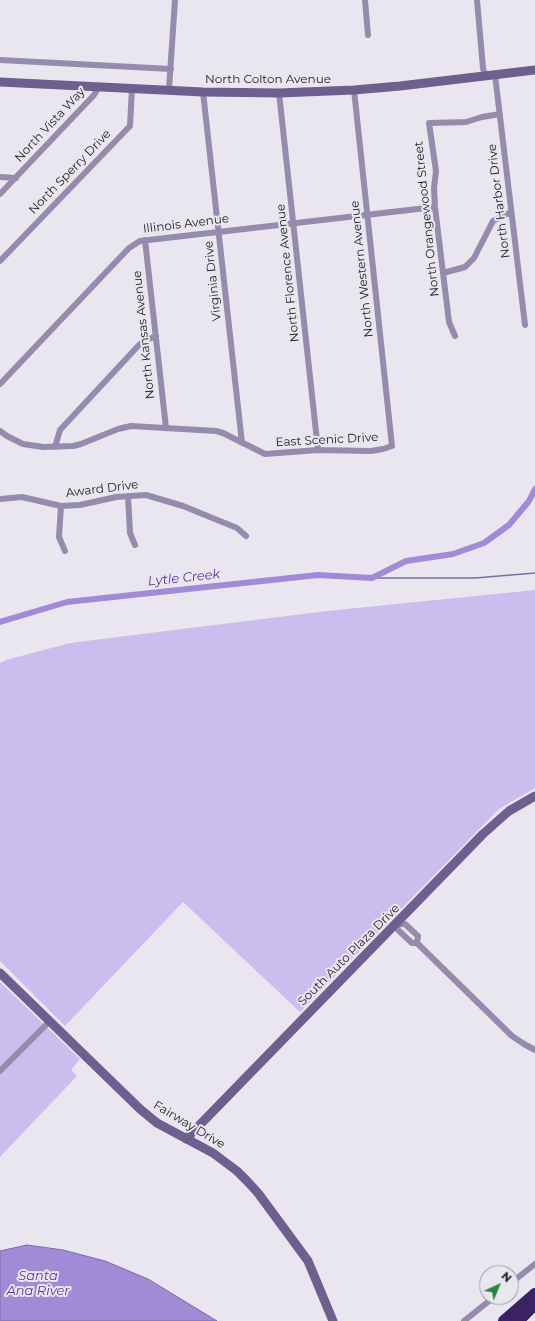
<!DOCTYPE html>
<html>
<head>
<meta charset="utf-8">
<style>
  body { margin:0 }
  #map { position:relative; width:535px; height:1321px; overflow:hidden; background:#e9e6f0; font-family:Montserrat,sans-serif }
  canvas { display:block }
  .north { position:absolute; left:479px; top:1265px; width:40px; height:40px; box-sizing:border-box; background:#e9e6f0; border:1px solid #99979f; border-radius:50%; rotate:44deg; font-size:11px; font-weight:700; line-height:16px; text-align:center; color:#222125 }
  .north::after { content:''; display:block; margin:auto; width:14px; height:18px; background:#25873b; clip-path:polygon(50% 0,100% 100%,50% 72%,0 100%) }
</style>
</head>
<body>
<div id="map">
<canvas width="535" height="1321"></canvas>
<div class="north">N</div>
</div>
<script>
const c = document.querySelector('canvas').getContext('2d');
c.lineJoin = 'round';
function paint(path, color) { c.fillStyle = color; c.fill(path, 'evenodd'); }
const poly = rows => new Path2D(rows.map(r => 'M' + r).join(''));
function stroke(path, color, width, dash) { c.strokeStyle = color; c.lineWidth = width; c.lineCap = dash ? 'butt' : 'round'; c.setLineDash(dash || []); c.stroke(path); }
function label(font, color, halo, rows, align = 'center') {
  c.font = font + ' Montserrat,sans-serif'; c.lineWidth = 4; c.setLineDash([]); c.textBaseline = 'middle'; c.strokeStyle = halo; c.fillStyle = color; for (const [text, x, y, turn = 0] of rows) {
    c.save(); c.translate(x, y); c.rotate((+turn || 0) * Math.PI / 180); c.textAlign = isNaN(turn) ? turn : align; if (halo) c.strokeText(text, 0, 0); c.fillText(text, 0, 0); c.restore();
  }
}
const green = poly([
  [535,590,535,788,499,809,300,1012,183,902,65,1026,0,961,0,663,6,660,70,643,327,611],
  [0,982,80,1059,71,1070,77,1076,0,1157]
]);
const water = poly([
  [27,1245,63,1250,105,1261,148,1279,217,1321,0,1321,0,1251,27,1245]
]);
const stream = poly([
  [372,578,475,578,535,573]
]);
const canal = poly([
  [0,622,67,602,318,575,372,578,406,561,453,554,484,543,509,525,529,501,535,489]
]);
const street = poly([
  [365,0,368,35],
  [477,0,483,68,485,76],
  [0,60,171,69],
  [495,75,525,325],
  [169,89,175,0],
  [203,92,242,443],
  [279,93,318,450],
  [0,177,16,178],
  [0,194,94,95,99,87],
  [145,240,166,428],
  [0,261,130,126,132,88],
  [443,273,465,267,474,258,493,221,511,212],
  [455,336,449,322,435,207,434,188,436,171,429,123,466,122,482,117,500,114],
  [0,384,129,248,140,241,435,207],
  [0,431,7,436,23,444,43,447,73,446,81,444,118,429,131,426,216,431,223,433,265,454,318,450,371,451,383,449,392,446,354,90],
  [55,447,60,430,139,345,144,341,156,336],
  [128,496,130,533,135,545],
  [0,499,22,497,61,506,80,505,116,497,146,495,183,506,237,528,246,536],
  [61,506,59,537,65,551],
  [417,943,418,936,405,924,397,924,398,930,412,943,417,943,512,1036,524,1044,535,1050],
  [0,1071,50,1021],
  [511,1283,535,1264],
  [464,1321,494,1297]
]);
const secondary = poly([
  [0,82,203,92,279,93,354,90,400,86,535,70],
  [0,973,140,1109,157,1123,213,1153,237,1171,247,1181,258,1193,308,1261,333,1321],
  [186,1139,483,834,509,811,535,796]
]);
const highway = poly([
  [504,1321,535,1294],
  [518,1321,535,1304]
]);
const streetNames = [
  ["North Colton Avenue",268,79],
  ["North Vista Way",50,125,-47],
  ["North Sperry Drive",70,172,-46],
  ["North Harbor Drive",499,201,-97],
  ["North Orangewood Street",427,219,-96],
  ["Illinois Avenue",186,224,-7],
  ["North Western Avenue",362,269,-96],
  ["North Florence Avenue",288,273,-96],
  ["Virginia Drive",213,281,-96],
  ["North Kansas Avenue",144,335,-96],
  ["East Scenic Drive",327,440,-3],
  ["Award Drive",102,489,-7],
  ["South Auto Plaza Drive",349,955,-45],
  ["Fairway Drive",189,1125,31]
];
const waterNames = [
  ["Lytle Creek",184,578,-6],
  ["Santa",38,1276],
  ["Ana River",38,1291]
];
paint(green, '#cbbeef');
paint(water, '#a18bd6');
stroke(water, '#7b6ba1', 1);
stroke(stream, '#7b6ba1', 1.5);
stroke(canal, '#a18bd6', 6);
stroke(street, '#948bad', 6);
stroke(secondary, '#6d5f8e', 9);
stroke(highway, '#3b2264', 12);
label('12px', '#222125', '#e9e6f0', streetNames);
label('italic 13px', '#57368e', '#e9e6f0', waterNames);
</script>
</body>
</html>
